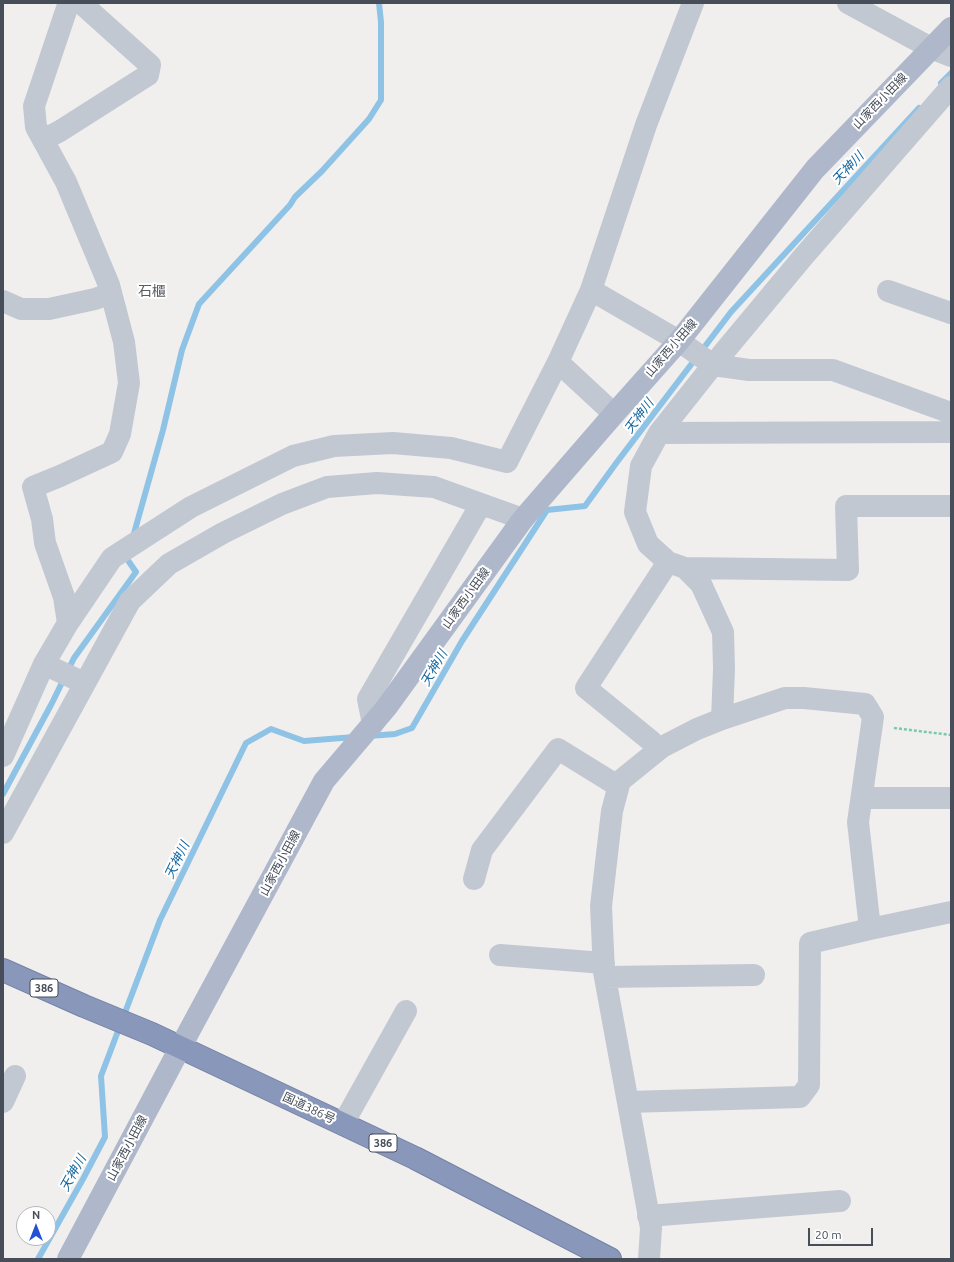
<!DOCTYPE html>
<html>
<head>
<meta charset="utf-8">
<style>
  body { margin:0 }
  #map { position:relative; width:954px; height:1262px; overflow:hidden; background:#f1efee; font-family:Ubuntu,sans-serif }
  canvas { display:block }
  .frame { position:absolute; inset:0; border:4px solid #474e5a; pointer-events:none }
  .north { position:absolute; left:16px; top:1206px; width:40px; height:40px; box-sizing:border-box; background:#fff; border:1px solid #b5b8bd; border-radius:50%; rotate:0deg; font-size:11px; font-weight:700; line-height:16px; text-align:center; color:#474e5a }
  .north::after { content:''; display:block; margin:auto; width:14px; height:18px; background:#2450d5; clip-path:polygon(50% 0,100% 100%,50% 72%,0 100%) }
  .scale { position:absolute; left:808px; top:1228px; width:65px; height:18px; box-sizing:border-box; border:2px solid #474e5a; border-top:0; padding-left:5px; font-size:12px; line-height:14px; white-space:nowrap; color:#474e5a; -webkit-text-stroke:3px #fff; paint-order:stroke }
</style>
</head>
<body>
<div id="map">
<canvas width="954" height="1262"></canvas>
<div class="frame"></div>
<div class="north">N</div>
<div class="scale">20 m</div>
</div>
<script>
const c = document.querySelector('canvas').getContext('2d');
c.lineJoin = 'round';
const poly = rows => new Path2D(rows.map(r => 'M' + r).join(''));
function stroke(path, color, width, dash) { c.strokeStyle = color; c.lineWidth = width; c.lineCap = dash ? 'butt' : 'round'; c.setLineDash(dash || []); c.stroke(path); }
function label(font, color, halo, rows, align = 'center') {
  c.font = font + ' Ubuntu,"Noto Sans JP",sans-serif'; c.lineWidth = 4; c.setLineDash([]); c.textBaseline = 'middle'; c.strokeStyle = halo; c.fillStyle = color; for (const [text, x, y, turn = 0] of rows) {
    c.save(); c.translate(x, y); c.rotate((+turn || 0) * Math.PI / 180); c.textAlign = isNaN(turn) ? turn : align; if (halo) c.strokeText(text, 0, 0); c.fillText(text, 0, 0); c.restore();
  }
}
const stream = poly([
  [941,83,951,73],
  [133,537,163,430,182,350,199,304,290,205,295,197,322,171,369,119,381,100,381,22,379,3],
  [369,736,395,734,412,728,462,641,547,510,585,506,617,462,731,312,919,108],
  [3,794,52,703,74,658,136,572,127,559,128,554],
  [38,1259,83,1179,105,1137,101,1076,160,920,246,743,271,729,304,741,354,737]
]);
const path = poly([
  [894,728,951,735]
]);
const minor = poly([
  [848,3,931,48,951,56],
  [43,140,60,131,148,75,150,65,81,3],
  [591,290,679,341,713,365,659,433,641,466,635,512,648,544,668,562,685,568,701,584,723,632,724,669,722,719],
  [888,291,951,313],
  [3,301,21,309,49,309,95,299,111,293],
  [713,365,803,257,951,87],
  [713,365,749,370,833,370,951,413],
  [614,414,558,362,591,290,646,125,693,3],
  [659,433,949,432,951,429],
  [685,568,848,570,846,506,951,506],
  [68,623,112,558,191,507,293,456,334,446,393,443,451,448,507,462,558,362],
  [44,664,84,683],
  [373,724,368,699,481,504],
  [658,750,651,741,586,688,668,562],
  [3,756,44,664,68,623,64,597,45,543,42,519,33,487,60,476,112,452,120,434,129,383,124,342,109,285,66,182,36,127,34,106,68,5,72,3],
  [862,798,951,798],
  [3,833,130,601,169,564,223,533,282,504,327,487,377,483,434,487,523,519],
  [474,879,482,850,558,749,618,786],
  [500,955,604,963],
  [605,977,754,975],
  [3,1102,15,1076],
  [628,1102,800,1097,809,1085,810,943,870,929,951,912],
  [343,1124,406,1011],
  [648,1216,840,1201],
  [649,1259,651,1228,604,972,601,906,612,811,620,781,662,747,697,729,722,719,785,698,804,698,865,704,873,717,858,822,870,929]
]);
const major = poly([
  [68,1259,180,1048,324,781,386,708,523,519,614,414,679,341,815,169,951,28]
]);
const highway = poly([
  [3,970,84,1006,152,1034,415,1158,610,1259]
]);
const shields = [
  [44,988,28],
  [383,1143,28]
];
const shieldNames = [
  ["386",44,988],
  ["386",383,1143]
];
const streetNames = [
  ["山家西小田線",880,101,-46],
  ["山家西小田線",671,348,-49],
  ["山家西小田線",466,598,-54],
  ["山家西小田線",280,863,-62],
  ["国道386号",309,1108,25],
  ["山家西小田線",127,1148,-62]
];
const waterNames = [
  ["天神川",848,168,-47],
  ["天神川",639,416,-53],
  ["天神川",434,668,-60],
  ["天神川",177,860,-64],
  ["天神川",73,1173,-61]
];
const quarterNames = [
  ["石櫃",152,291]
];
stroke(stream, '#8fc3e6', 6);
stroke(highway, '#7482a6', 24);
stroke(path, '#79c8b0', 2.5, [3, 2]);
stroke(minor, '#c2c8d2', 22);
stroke(major, '#afb8cb', 22);
stroke(highway, '#8997ba', 22);
for (const [x, y, w] of shields) { const box = new Path2D(); box.roundRect(x - w / 2, y - 9, w, 18, 3); c.fillStyle = '#fff'; c.fill(box); stroke(box, '#474e5a', 1); }
label('bold 11px', '#474e5a', null, shieldNames);
label('12px', '#474e5a', '#fff', streetNames);
label('italic 13px', '#1568a0', '#fff', waterNames);
label('14px', '#5b5d63', '#fff', quarterNames);
</script>
</body>
</html>
